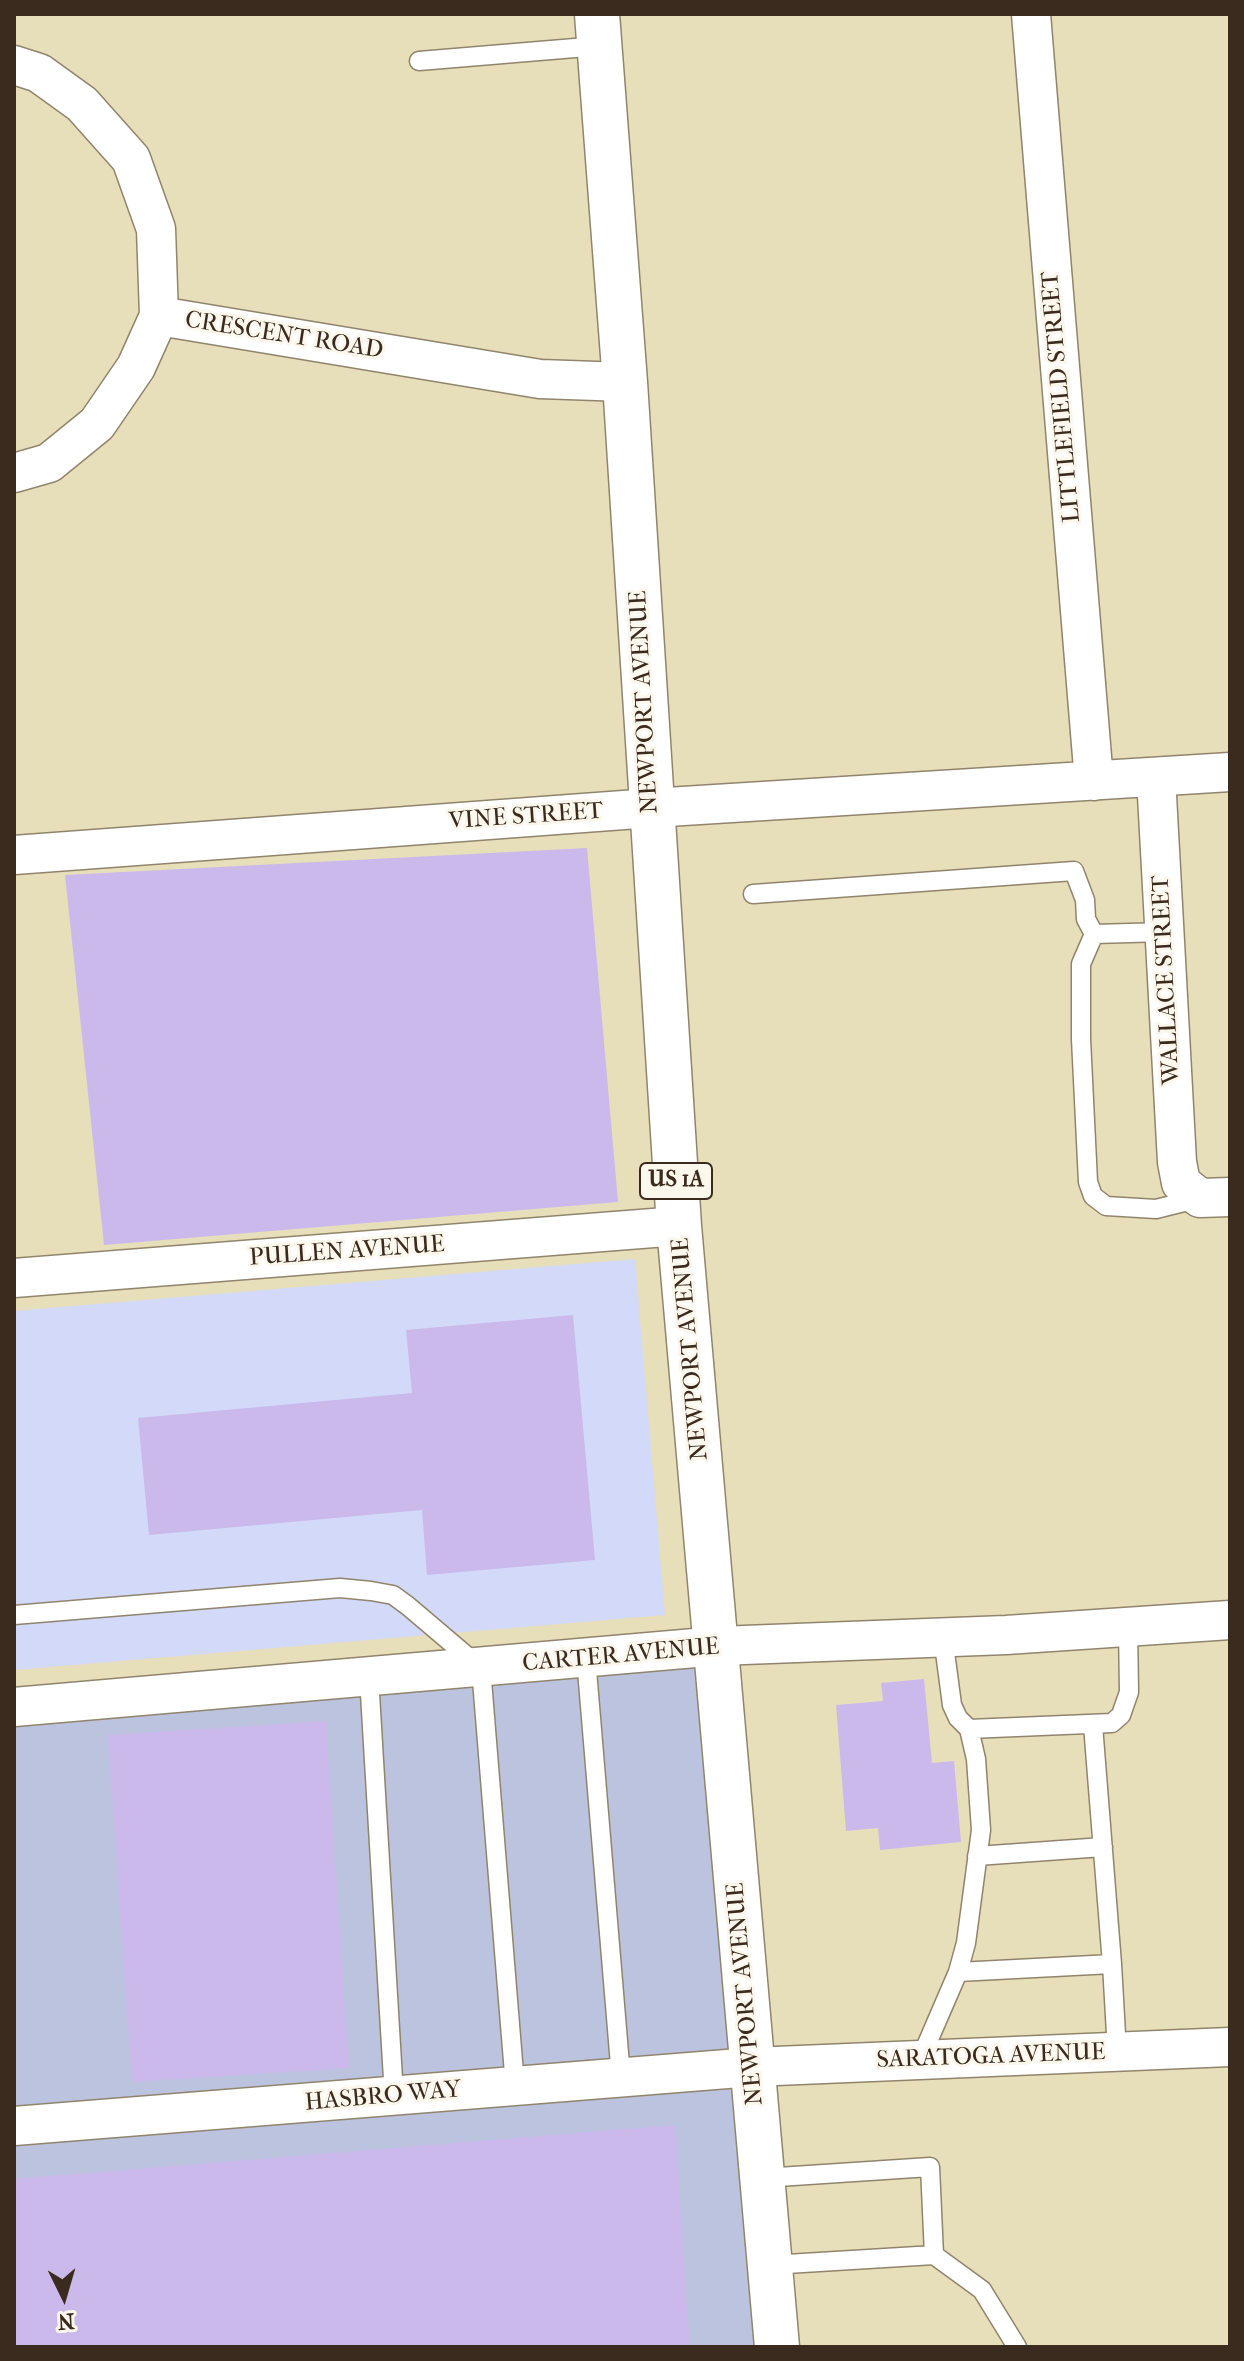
<!DOCTYPE html>
<html>
<head>
<meta charset="utf-8">
<style>
  body { margin:0 }
  #map { position:relative; width:1244px; height:2361px; overflow:hidden; background:#e7dfba; font-family:"IM FELL French Canon",serif }
  canvas { display:block }
  .frame { position:absolute; inset:0; border:16px solid #3b2a1e; pointer-events:none }
  .north { position:absolute; left:24px; top:2257px; width:80px; height:80px; -webkit-text-stroke:6px #fbf7ec; paint-order:stroke; rotate:175deg; font-size:22px; font-weight:700; line-height:32px; text-align:center; color:#3b2a1e }
  .north::after { content:''; display:block; margin:auto; width:28px; height:36px; background:#3b2a1e; clip-path:polygon(50% 0,100% 100%,50% 72%,0 100%) }
</style>
</head>
<body>
<div id="map">
<canvas width="1244" height="2361"></canvas>
<div class="frame"></div>
<div class="north">N</div>
</div>
<script>
const c = document.querySelector('canvas').getContext('2d');
c.lineJoin = 'round';
function paint(path, color) { c.fillStyle = color; c.fill(path, 'evenodd'); }
const poly = rows => new Path2D(rows.map(r => 'M' + r).join(''));
function stroke(path, color, width, dash) { c.strokeStyle = color; c.lineWidth = width; c.lineCap = dash ? 'butt' : 'round'; c.setLineDash(dash || []); c.stroke(path); }
function label(font, color, halo, rows, align = 'center') {
  c.font = font + ' "IM FELL French Canon",serif'; c.lineWidth = 6; c.setLineDash([]); c.textBaseline = 'middle'; c.strokeStyle = halo; c.fillStyle = color; for (const [text, x, y, turn = 0] of rows) {
    c.save(); c.translate(x, y); c.rotate((+turn || 0) * Math.PI / 180); c.textAlign = isNaN(turn) ? turn : align; if (halo) c.strokeText(text, 0, 0); c.fillText(text, 0, 0); c.restore();
  }
}
const built = poly([
  [635,1259,665,1615,14,1670,14,1311]
]);
const industrial = poly([
  [716,1644,772,2347,14,2347,14,1694]
]);
const building = poly([
  [587,848,618,1202,104,1245,65,875],
  [573,1315,595,1560,427,1575,422,1510,149,1535,138,1418,412,1393,406,1330],
  [924,1679,932,1763,954,1761,961,1842,880,1850,878,1828,846,1831,836,1705,883,1701,881,1683],
  [326,1721,349,2068,132,2082,108,1735],
  [675,2125,690,2347,14,2347,14,2179]
]);
const lane = poly([
  [419,61,599,46],
  [753,894,1074,871,1085,900,1086,919,1094,934,1165,932],
  [1094,934,1081,964,1081,1039,1088,1182,1093,1196,1106,1206,1156,1209,1200,1198],
  [14,1615,340,1588,371,1591,393,1595,408,1606,481,1668,515,2086],
  [943,1637,952,1705,958,1718,969,1729,976,1759,981,1830,966,1943,958,1972,1112,1964,1093,1725],
  [586,1658,621,2077],
  [369,1677,394,2096],
  [969,1729,1112,1723,1121,1715,1129,1692,1128,1627],
  [977,1856,1103,1847],
  [1112,1964,1117,2052],
  [920,2060,958,1972],
  [763,2178,930,2167,934,2255,770,2265],
  [934,2255,982,2290,1017,2347]
]);
const street = poly([
  [1031,14,1094,781],
  [14,65,39,73,82,104,131,159,156,229,159,316,136,367,97,424,49,463,14,473],
  [159,316,540,379,625,382],
  [1156,777,1177,1162,1181,1183,1200,1198,1230,1197],
  [14,855,651,808,1230,772],
  [14,1278,679,1226],
  [14,1707,718,1646,1006,1635,1230,1620],
  [14,2126,752,2067,1230,2047]
]);
const primary = poly([
  [597,14,625,382,679,1226,777,2347]
]);
const shields = [
  [676,1181,72]
];
const shieldNames = [
  ["US 1A",676,1181]
];
const streetNames = [
  ["CRESCENT ROAD",284,336,9],
  ["LITTLEFIELD STREET",1062,397,-95],
  ["NEWPORT AVENUE",645,702,-93],
  ["VINE STREET",526,817,-4],
  ["WALLACE STREET",1167,980,-93],
  ["PULLEN AVENUE",347,1252,-4],
  ["NEWPORT AVENUE",691,1349,-95],
  ["CARTER AVENUE",621,1656,-5],
  ["NEWPORT AVENUE",746,1994,-95],
  ["SARATOGA AVENUE",991,2057,-2],
  ["HASBRO WAY",383,2097,-5]
];
paint(built, '#d3d9f9');
paint(industrial, '#bcc3de');
paint(building, '#cbb9eb');
stroke(lane, '#91846c', 21);
stroke(street, '#91846c', 41);
stroke(primary, '#91846c', 47);
stroke(lane, '#fff', 18);
stroke(street, '#fff', 38);
stroke(primary, '#fff', 44);
for (const [x, y, w] of shields) { const box = new Path2D(); box.roundRect(x - w / 2, y - 18, w, 36, 6); c.fillStyle = '#fbf7ec'; c.fill(box); stroke(box, '#3b2a1e', 2); }
label('bold 22px', '#3b2a1e', null, shieldNames);
label('24px', '#3b2a1e', '#fbf7ec', streetNames);
</script>
</body>
</html>
